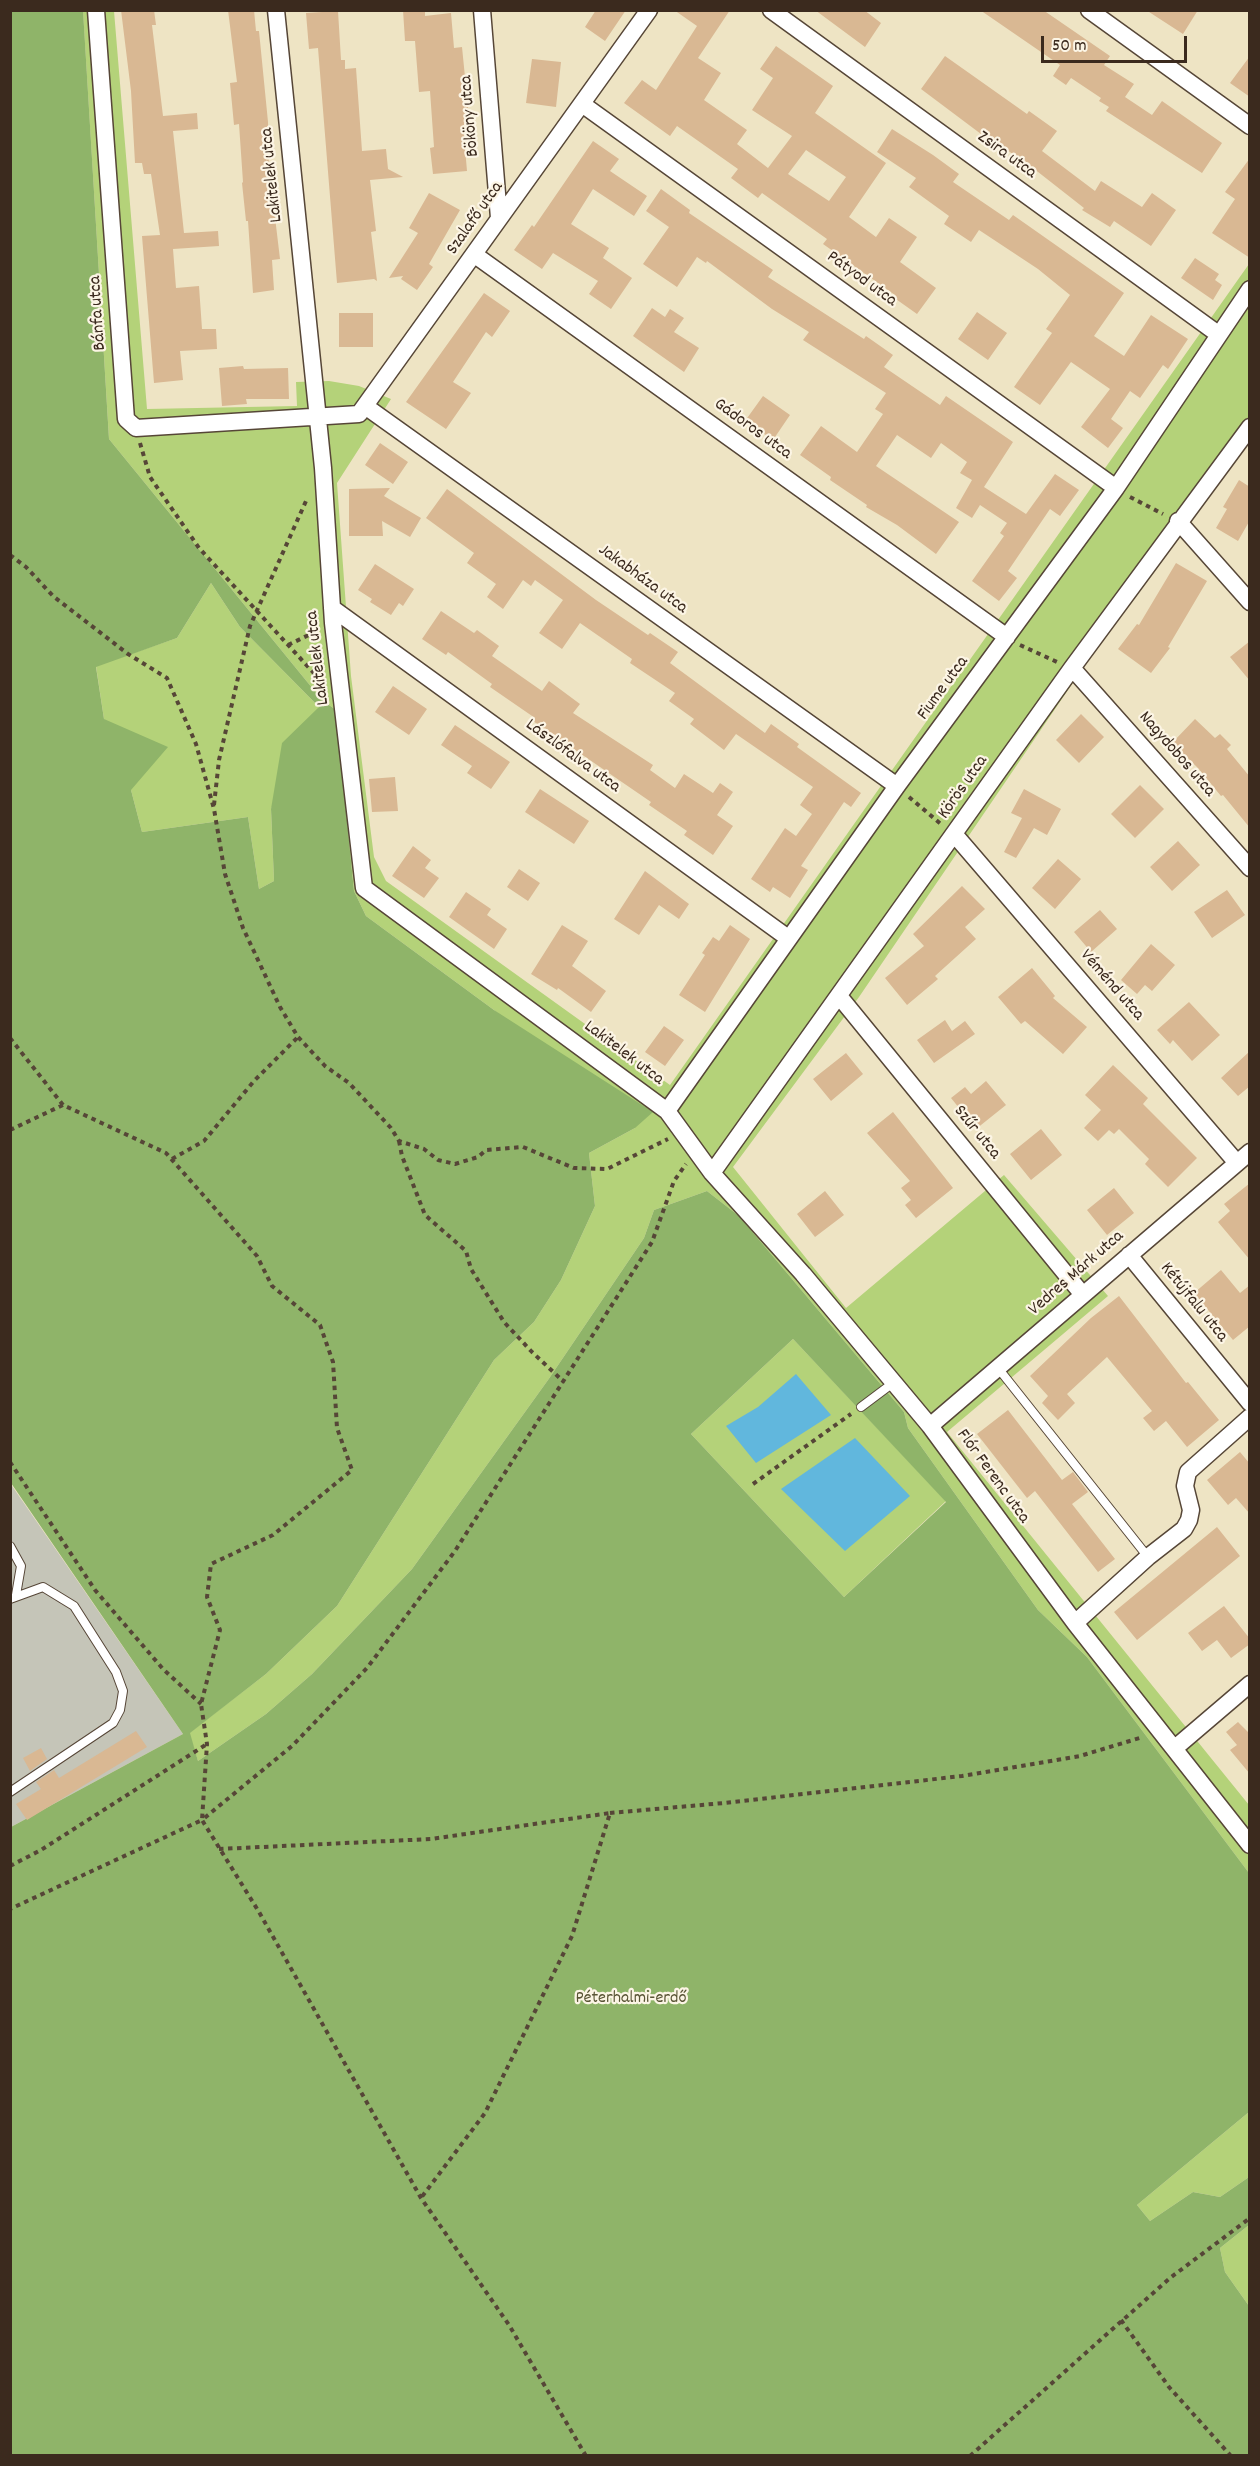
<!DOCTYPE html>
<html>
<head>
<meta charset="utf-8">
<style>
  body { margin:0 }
  #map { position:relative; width:1260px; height:2466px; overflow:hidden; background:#eee4c4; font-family:Dekko,sans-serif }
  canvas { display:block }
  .frame { position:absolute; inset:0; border:12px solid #3b2a1e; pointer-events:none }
  .scale { position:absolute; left:1041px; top:36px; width:146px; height:27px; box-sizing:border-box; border:3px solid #3b2a1e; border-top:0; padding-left:8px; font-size:18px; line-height:21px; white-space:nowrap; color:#3b2a1e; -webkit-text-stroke:4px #fcf5e5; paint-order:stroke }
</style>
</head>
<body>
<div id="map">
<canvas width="1260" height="2466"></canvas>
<div class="frame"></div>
<div class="scale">50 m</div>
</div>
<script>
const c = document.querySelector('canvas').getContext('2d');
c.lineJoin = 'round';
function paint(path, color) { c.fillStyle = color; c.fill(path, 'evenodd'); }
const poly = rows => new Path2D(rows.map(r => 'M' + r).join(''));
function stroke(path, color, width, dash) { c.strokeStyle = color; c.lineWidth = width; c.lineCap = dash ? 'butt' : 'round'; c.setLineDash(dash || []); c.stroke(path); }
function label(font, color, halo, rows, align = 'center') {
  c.font = font + ' Dekko,sans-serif'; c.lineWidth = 4.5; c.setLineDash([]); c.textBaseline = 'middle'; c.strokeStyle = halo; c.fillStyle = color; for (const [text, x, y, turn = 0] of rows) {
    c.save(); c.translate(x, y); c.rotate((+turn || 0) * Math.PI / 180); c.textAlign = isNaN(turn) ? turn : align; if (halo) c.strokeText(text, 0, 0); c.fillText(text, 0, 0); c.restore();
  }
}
const industrial = poly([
  [10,1483,183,1734,11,1827,10,1827]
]);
const green = poly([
  [83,11,114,11,147,409,297,406,296,382,329,381,359,386,391,399,337,483,351,676,374,857,386,881,670,1085,1249,264,1249,424,859,997,733,1167,846,1308,1004,1175,1108,1296,947,1432,1249,1805,1249,1873,1087,1657,1038,1610,908,1428,904,1412,739,1216,707,1191,654,1210,644,1238,548,1380,412,1569,312,1674,266,1714,198,1761,189,1733,266,1674,337,1606,494,1360,534,1322,561,1280,595,1206,589,1153,635,1128,494,1010,366,916,354,891,336,710,322,700,109,439],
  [211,583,240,627,319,707,271,809,274,881,259,889,248,817,142,832,131,790,104,719,96,666,177,638],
  [793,1339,946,1501,844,1597,691,1434],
  [1249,2112,1249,2177,1220,2197,1193,2192,1150,2221,1137,2205],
  [1249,2225,1249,2306,1225,2272,1220,2248]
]);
const forest = poly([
  [83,10,109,439,322,700,336,710,354,891,366,916,494,1010,653,1112,635,1128,589,1153,595,1206,561,1280,534,1322,494,1360,337,1606,266,1674,190,1733,198,1761,266,1714,312,1674,412,1569,548,1380,644,1238,654,1210,707,1191,739,1216,904,1412,908,1428,1038,1610,1087,1657,1249,1873,1249,2112,1137,2205,1150,2221,1193,2192,1220,2197,1249,2177,1249,2225,1220,2248,1225,2272,1249,2306,1250,2455,11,2456,11,1827,183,1734,11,1483,10,11],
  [211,583,240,627,319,707,282,743,271,809,274,881,259,889,248,817,142,832,131,790,168,747,104,719,96,667,177,638],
  [793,1339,946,1502,844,1597,691,1434]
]);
const water = poly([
  [796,1374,831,1415,756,1463,726,1426,758,1407],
  [855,1438,910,1496,845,1551,781,1489]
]);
const building = poly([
  [121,10,154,10,156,25,152,25,163,116,197,113,198,129,173,131,184,233,218,231,219,246,173,249,176,288,199,286,202,329,216,329,217,349,180,351,183,380,154,383,142,236,160,235,151,174,144,174,142,163,135,163,131,91],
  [228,10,254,10,256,31,259,31,268,122,269,167,280,259,272,260,274,290,253,293,248,221,246,221,242,183,243,182,239,124,234,125,230,83,237,82],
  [403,10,425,10,425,16,451,13,454,48,462,47,468,107,470,125,463,125,467,171,433,174,430,148,434,147,430,91,419,92,415,41,405,41],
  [596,10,626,10,605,41,585,27],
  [674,10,730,10,698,58,721,73,704,100,747,130,737,144,768,168,792,136,752,110,773,78,760,69,776,46,833,86,815,113,886,163,849,217,876,237,889,218,917,237,900,262,936,288,917,314,893,297,895,295,823,244,827,239,762,193,758,198,731,178,738,169,677,126,670,136,624,103,642,80,656,90,697,26],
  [806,150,846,177,829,201,788,174],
  [815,10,864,10,881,23,865,47],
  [980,10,1043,10,1110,56,1104,65,1134,84,1125,97,1152,115,1162,101,1222,143,1202,173,1106,111,1109,107,1099,101,1101,98,1071,78,1066,85,1053,76,1060,65],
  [1146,10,1198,10,1183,34],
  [338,11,341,60,345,60,345,69,356,68,362,151,386,149,388,169,403,177,370,180,376,231,371,232,377,281,374,279,337,283,318,48,309,49,306,13],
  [945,56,1027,114,1029,111,1057,131,1042,151,1095,191,1101,181,1142,207,1152,193,1176,210,1151,246,1114,221,1110,227,1082,210,1084,208,1033,168,994,141,993,143,921,89],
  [1250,56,1250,97,1230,83],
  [532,59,561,62,556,107,526,103],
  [892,129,933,155,959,174,953,182,1009,220,1013,215,1124,293,1094,336,1124,356,1151,315,1188,339,1168,369,1163,365,1140,398,1130,391,1111,419,1123,428,1108,448,1081,427,1110,389,1071,362,1040,405,1014,387,1052,333,1046,329,1070,295,1038,269,979,230,971,242,944,224,949,216,909,187,916,178,877,152],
  [593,141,619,159,610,171,647,196,634,216,593,189,571,224,609,248,603,258,632,278,611,309,589,294,598,281,553,253,542,269,514,250,532,225,534,227],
  [1250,158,1250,258,1212,233,1235,199,1225,192],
  [661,189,690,210,689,213,773,270,768,277,864,339,866,336,893,355,884,367,940,405,946,396,1013,442,984,487,1026,514,1055,474,1079,490,1060,516,1050,509,1008,571,1017,578,999,601,972,581,1004,536,1000,533,1007,523,980,505,972,518,956,508,972,480,960,473,967,462,941,443,931,458,897,435,876,466,959,522,936,554,897,525,866,507,867,505,830,480,831,477,800,455,821,426,857,452,883,414,875,409,886,393,803,340,809,332,772,309,707,261,706,263,697,257,677,287,643,264,669,227,646,211],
  [429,193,460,210,429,264,433,267,417,290,401,279,403,276,389,278,418,233,409,228],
  [1195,258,1219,274,1215,280,1222,285,1213,300,1181,278],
  [484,293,510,311,492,337,486,332,453,382,471,393,446,429,406,402],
  [652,308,665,317,670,309,684,318,674,332,699,348,684,372,633,336],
  [977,312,1007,333,988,360,958,339],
  [339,313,373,313,373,347,339,347],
  [243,366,244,369,288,368,289,399,246,399,247,404,222,406,219,368],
  [763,396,790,415,773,440,745,421],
  [380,443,408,462,393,484,365,465],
  [1239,480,1250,487,1250,520,1238,541,1216,528,1227,509,1223,507],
  [390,488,384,496,421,518,410,537,382,521,383,536,349,536,349,489],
  [447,489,596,600,648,635,650,633,678,652,670,663,765,733,771,724,799,744,797,747,861,793,851,807,844,802,801,866,808,870,790,898,773,887,770,892,751,879,785,828,796,836,812,814,800,805,813,787,736,734,724,750,690,724,694,719,669,701,675,693,630,663,632,659,580,623,562,649,539,633,563,600,535,580,531,586,523,580,503,609,487,597,496,584,467,563,474,553,426,518],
  [1176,563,1207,581,1168,647,1170,648,1151,673,1118,649,1137,624,1139,625],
  [375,564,414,589,403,606,399,603,391,615,370,602,372,599,358,590],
  [441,611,474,633,477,630,499,646,492,656,542,691,549,681,580,704,573,713,653,765,650,770,675,788,684,774,713,793,720,783,733,792,717,815,733,826,713,855,684,835,687,831,649,805,651,802,533,721,535,718,490,687,492,684,448,652,446,655,422,639],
  [1250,641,1250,681,1230,657],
  [393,686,427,709,409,735,375,712],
  [1081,714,1104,737,1079,763,1056,740],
  [1195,719,1215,738,1220,734,1231,745,1227,749,1250,777,1250,828,1223,795,1221,796,1198,768,1172,743],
  [455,725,510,762,491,789,467,773,472,766,441,745],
  [395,777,398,811,372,812,369,779],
  [1140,785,1164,809,1135,838,1111,814],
  [540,789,589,821,574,844,525,812],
  [1024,789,1061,809,1047,835,1034,828,1016,858,1004,852,1022,818,1011,813],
  [1178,841,1200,865,1172,891,1150,867],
  [413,846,431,860,425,868,439,878,424,898,392,876],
  [1058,859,1081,879,1055,909,1032,888],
  [519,869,540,883,528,901,507,887],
  [645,871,689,904,679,919,659,905,639,935,614,919],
  [962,886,985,909,965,927,976,939,935,976,938,979,907,1005,885,978,924,946,913,934],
  [1227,890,1245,915,1212,938,1194,912],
  [466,892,491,909,487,915,507,929,494,949,449,917],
  [1100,910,1117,929,1091,952,1074,932],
  [562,925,588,941,572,966,606,991,591,1012,558,988,557,990,531,974],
  [730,925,750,939,705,1012,679,995,705,955,702,953,713,937,719,941],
  [1151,944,1175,965,1152,991,1145,985,1137,994,1121,980],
  [1032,968,1055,996,1053,998,1087,1027,1063,1054,1025,1021,1021,1024,998,997],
  [1189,1002,1220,1035,1192,1061,1173,1040,1170,1044,1157,1030],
  [945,1020,952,1031,965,1021,975,1034,934,1063,917,1040],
  [664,1026,684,1040,665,1066,645,1052],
  [1250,1051,1250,1086,1238,1096,1221,1078],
  [846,1053,863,1074,831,1101,813,1079],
  [1113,1065,1148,1098,1143,1104,1197,1158,1168,1187,1145,1164,1149,1159,1119,1129,1114,1134,1109,1130,1098,1141,1084,1128,1101,1110,1085,1095],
  [986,1081,1006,1105,976,1129,951,1098,965,1087,971,1094],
  [893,1112,953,1188,916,1218,905,1205,911,1200,901,1188,910,1181,867,1133],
  [1041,1129,1062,1155,1031,1180,1010,1154],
  [1250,1183,1250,1260,1218,1222,1230,1211,1224,1204],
  [1114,1188,1134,1213,1107,1235,1087,1210],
  [825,1191,844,1215,815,1237,797,1214],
  [1221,1270,1240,1293,1250,1285,1250,1326,1233,1340,1194,1293],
  [1119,1296,1186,1383,1188,1382,1219,1420,1187,1447,1166,1421,1154,1431,1143,1418,1152,1411,1107,1357,1067,1394,1075,1403,1058,1420,1042,1403,1048,1396,1030,1376,1091,1318],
  [1008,1410,1062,1480,1073,1472,1088,1492,1072,1504,1115,1559,1098,1572,1035,1491,1027,1498,977,1434],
  [1240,1452,1250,1464,1250,1514,1236,1498,1228,1505,1207,1480],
  [1217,1527,1240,1556,1137,1640,1114,1612],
  [1224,1606,1250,1639,1250,1644,1231,1658,1217,1640,1202,1651,1188,1633],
  [1238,1722,1250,1734,1250,1774,1230,1750,1237,1745,1226,1732],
  [136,1731,147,1747,27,1820,16,1804,41,1789,36,1782,54,1770,59,1778],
  [41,1748,47,1759,30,1771,23,1758]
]);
const path = poly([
  [140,443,150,477,199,548,323,683],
  [1130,497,1163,514],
  [10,555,26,567,53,596,128,654,167,678,196,744,214,809,225,874,243,928,280,1007,298,1037,325,1066,349,1083,391,1128,399,1141,424,1149,438,1160,455,1164,478,1157,486,1150,523,1147,574,1168,607,1169,668,1139],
  [288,645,317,631],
  [1020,645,1057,662],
  [909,797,942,825],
  [214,805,219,760,250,626,306,501],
  [10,1038,63,1105],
  [10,1130,63,1105,166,1153,257,1256,272,1286,320,1325,333,1362,337,1428,352,1470,273,1535,211,1564,207,1597,220,1630,201,1704,207,1744,202,1820,10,1909],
  [399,1141,402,1156,425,1215,466,1251,471,1269,504,1322,532,1352,564,1382],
  [172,1159,204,1141,254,1081,298,1037],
  [10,1462,95,1590,163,1669,201,1704],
  [753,1484,851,1414],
  [610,1813,724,1803,962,1776,1080,1756,1143,1737],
  [219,1849,431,1839,610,1813,572,1936,485,2113,421,2198],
  [10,1866,41,1850,207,1744],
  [1121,2320,1169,2387,1231,2456],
  [586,2456,509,2325,421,2198,259,1912,202,1820,292,1746,367,1668,455,1551,652,1242,674,1181,686,1164],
  [970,2456,1170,2278,1250,2218]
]);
const lane = poly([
  [998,1368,1148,1557],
  [861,1407,893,1383],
  [10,1546,21,1566,16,1595],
  [10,1599,43,1587,74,1606,116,1672,123,1691,120,1710,113,1723,10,1792]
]);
const street = poly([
  [96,10,126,419,136,428,359,414,649,10],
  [276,10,323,468,333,623,364,888,667,1111,712,1173,803,1274,930,1426,1075,1623,1250,1845],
  [482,10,499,218],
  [771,10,1218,334],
  [1089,10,1250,126],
  [582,104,1116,488],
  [475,255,1007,637],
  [365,406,897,786],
  [1178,521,1250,602],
  [332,608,788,938],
  [1072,668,1250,868],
  [955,835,1237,1163],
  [839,996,1083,1295],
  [667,1111,897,786,1116,488,1250,289],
  [712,1173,1072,668,1250,427],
  [1129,1255,1250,1403],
  [930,1426,1250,1152],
  [1075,1623,1148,1557,1184,1529,1189,1520,1191,1510,1185,1486,1188,1472,1250,1417],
  [1175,1748,1250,1684]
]);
const streetNames = [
  ["Bököny utca",471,116,-95],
  ["Zsira utca",1006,156,36],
  ["Lakitelek utca",273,175,-96],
  ["Szalafő utca",476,219,-55],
  ["Pátyod utca",861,280,36],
  ["Bánfa utca",99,313,-94],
  ["Gádoros utca",752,430,36],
  ["Jakabháza utca",642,580,36],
  ["Lakitelek utca",319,658,-97],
  ["Fiume utca",944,689,-54],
  ["Nagydobos utca",1176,755,49],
  ["Lászlófalva utca",572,757,36],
  ["Körös utca",964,788,-55],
  ["Véménd utca",1111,986,49],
  ["Lakitelek utca",623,1054,37],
  ["Szűr utca",976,1133,51],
  ["Vedres Márk utca",1077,1274,-41],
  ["Kétújfalu utca",1193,1303,51],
  ["Flór Ferenc utca",992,1477,54]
];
const parkNames = [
  ["Péterhalmi-erdő",631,2000]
];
paint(industrial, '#c5c5b8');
paint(green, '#b4d279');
paint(forest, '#8fb469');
paint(water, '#61b7dd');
paint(building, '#d9b893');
stroke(lane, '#564637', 10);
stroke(street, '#564637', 19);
stroke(path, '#564637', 4, [4.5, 4.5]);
stroke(lane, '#fff', 8);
stroke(street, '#fff', 16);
label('18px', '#3b2a1e', '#fcf5e5', streetNames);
label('18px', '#595435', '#fcf5e5', parkNames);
</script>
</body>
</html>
